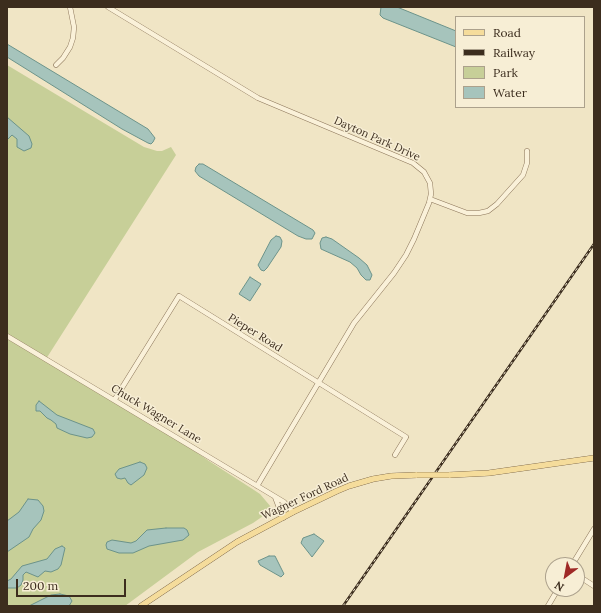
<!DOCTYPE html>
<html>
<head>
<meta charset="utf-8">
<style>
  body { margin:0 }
  #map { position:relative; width:601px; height:613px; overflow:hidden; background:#f0e5c5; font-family:Lora,serif }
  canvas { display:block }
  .frame { position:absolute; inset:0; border:8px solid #3c2d1e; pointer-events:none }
  .legend { position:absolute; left:455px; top:16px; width:130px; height:92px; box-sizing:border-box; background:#f7eed5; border:1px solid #aca18c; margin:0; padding:5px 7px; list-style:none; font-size:12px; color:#3c2d1e }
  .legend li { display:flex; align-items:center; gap:8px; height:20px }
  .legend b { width:20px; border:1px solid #aca18c }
  .north { position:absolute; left:545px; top:557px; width:40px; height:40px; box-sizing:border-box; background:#f7eed5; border:1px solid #aca18c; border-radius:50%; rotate:212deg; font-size:11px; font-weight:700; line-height:16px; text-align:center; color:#3c2d1e }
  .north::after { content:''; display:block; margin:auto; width:14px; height:18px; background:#9f2926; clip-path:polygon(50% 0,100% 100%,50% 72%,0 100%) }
  .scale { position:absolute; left:16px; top:579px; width:110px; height:18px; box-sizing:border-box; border:2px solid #3c2d1e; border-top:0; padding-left:5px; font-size:12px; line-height:14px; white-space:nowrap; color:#3c2d1e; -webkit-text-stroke:3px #f7eed5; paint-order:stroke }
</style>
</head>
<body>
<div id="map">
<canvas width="601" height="613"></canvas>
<div class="frame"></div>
<ul class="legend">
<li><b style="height:5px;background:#f5dc9b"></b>Road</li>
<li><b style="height:5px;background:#3c2d1e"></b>Railway</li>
<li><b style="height:11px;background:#c7cf98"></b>Park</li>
<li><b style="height:11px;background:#a6c4bc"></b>Water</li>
</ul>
<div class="north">N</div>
<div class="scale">200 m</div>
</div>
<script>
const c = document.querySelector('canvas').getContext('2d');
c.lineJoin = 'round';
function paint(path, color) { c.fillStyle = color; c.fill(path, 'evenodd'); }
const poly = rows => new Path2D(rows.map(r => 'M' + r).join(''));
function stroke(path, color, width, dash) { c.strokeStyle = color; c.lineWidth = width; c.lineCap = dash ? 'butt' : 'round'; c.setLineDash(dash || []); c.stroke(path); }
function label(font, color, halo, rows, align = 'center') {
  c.font = font + ' Lora,serif'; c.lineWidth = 3; c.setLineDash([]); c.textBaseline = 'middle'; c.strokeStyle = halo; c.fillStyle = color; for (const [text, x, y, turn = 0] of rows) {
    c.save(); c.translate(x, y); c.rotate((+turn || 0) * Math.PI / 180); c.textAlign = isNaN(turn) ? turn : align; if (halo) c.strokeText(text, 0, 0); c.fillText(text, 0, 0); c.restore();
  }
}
const green = poly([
  [7,65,144,147,157,151,162,151,171,147,176,155,46,359,165,430,209,461,254,490,260,494,271,507,269,512,253,523,198,552,125,606,7,606]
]);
const water = poly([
  [381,7,397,7,456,31,456,47,383,18,380,15,381,7],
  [7,44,148,129,155,138,153,142,151,144,148,143,122,129,7,57,7,44],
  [7,117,29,136,32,144,31,148,24,151,17,147,17,139,12,135,7,140,7,117],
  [199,164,203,164,313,230,315,233,312,239,306,239,298,236,199,176,195,171,196,167,199,164],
  [276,236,280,237,282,241,281,247,267,268,264,271,261,270,258,265,271,240,276,236],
  [326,237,332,239,359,258,367,265,372,275,370,280,366,280,361,275,357,268,350,262,321,249,320,243,322,238,326,237],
  [250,277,261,284,250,301,239,294,250,277],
  [39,401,57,415,93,429,95,433,92,437,87,438,70,434,57,428,56,424,51,420,47,418,40,411,36,411,36,405,39,401],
  [140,462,145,464,147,468,144,475,131,485,128,483,125,478,121,479,117,478,115,474,119,469,140,462],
  [28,499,38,500,43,506,44,511,41,520,33,529,29,537,7,552,7,521,19,512,28,499],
  [166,528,184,528,187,530,189,535,183,540,149,546,133,553,119,553,107,549,106,545,107,542,112,540,131,543,136,541,147,530,166,528],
  [314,534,324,541,312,557,301,543,303,538,314,534],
  [62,546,65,548,61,565,58,569,51,572,45,571,38,577,26,572,23,575,23,580,21,585,17,588,7,588,7,581,11,579,22,566,47,559,55,549,62,546],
  [269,556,275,556,284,574,281,577,260,565,258,561,269,556],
  [60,594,69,596,72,601,69,606,29,606,51,595,60,594]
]);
const minor = poly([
  [108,7,258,98,413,163,424,172,430,183,431,194,429,203,414,239,406,255,394,273,354,323,257,486],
  [56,65,63,58,70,47,73,38,74,27,70,7],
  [430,199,467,213,479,213,488,211,497,204,523,175,527,163,527,151],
  [7,336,279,499,284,502,293,512],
  [115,399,179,296,406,437,395,455],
  [275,497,283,518],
  [572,565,594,529],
  [577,575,594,586],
  [548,606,558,589]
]);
const major = poly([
  [449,475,489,473,594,458],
  [141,606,237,542,293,512,337,491,349,486,373,479,391,476,417,475]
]);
const rail = poly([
  [343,606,594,244]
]);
const majorBridge = poly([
  [417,475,449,475]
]);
const streetNames = [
  ["Dayton Park Drive",377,139,24],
  ["Pieper Road",255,333,32],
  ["Chuck Wagner Lane",156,414,31],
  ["Wagner Ford Road",305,497,-25]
];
paint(green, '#c7cf98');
paint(water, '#a6c4bc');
stroke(water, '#6c938a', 1);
stroke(minor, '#8c765a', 5.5);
stroke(major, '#5a442e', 6);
stroke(minor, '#faf1d9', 4.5);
stroke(major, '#f5dc9b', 5.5);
stroke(rail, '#3c2d1e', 2.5);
stroke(rail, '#f7eed5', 1, [3]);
stroke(majorBridge, '#5a442e', 6, []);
stroke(majorBridge, '#f5dc9b', 5.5);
label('11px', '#3c2d1e', '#f7eed5', streetNames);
</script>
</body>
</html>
